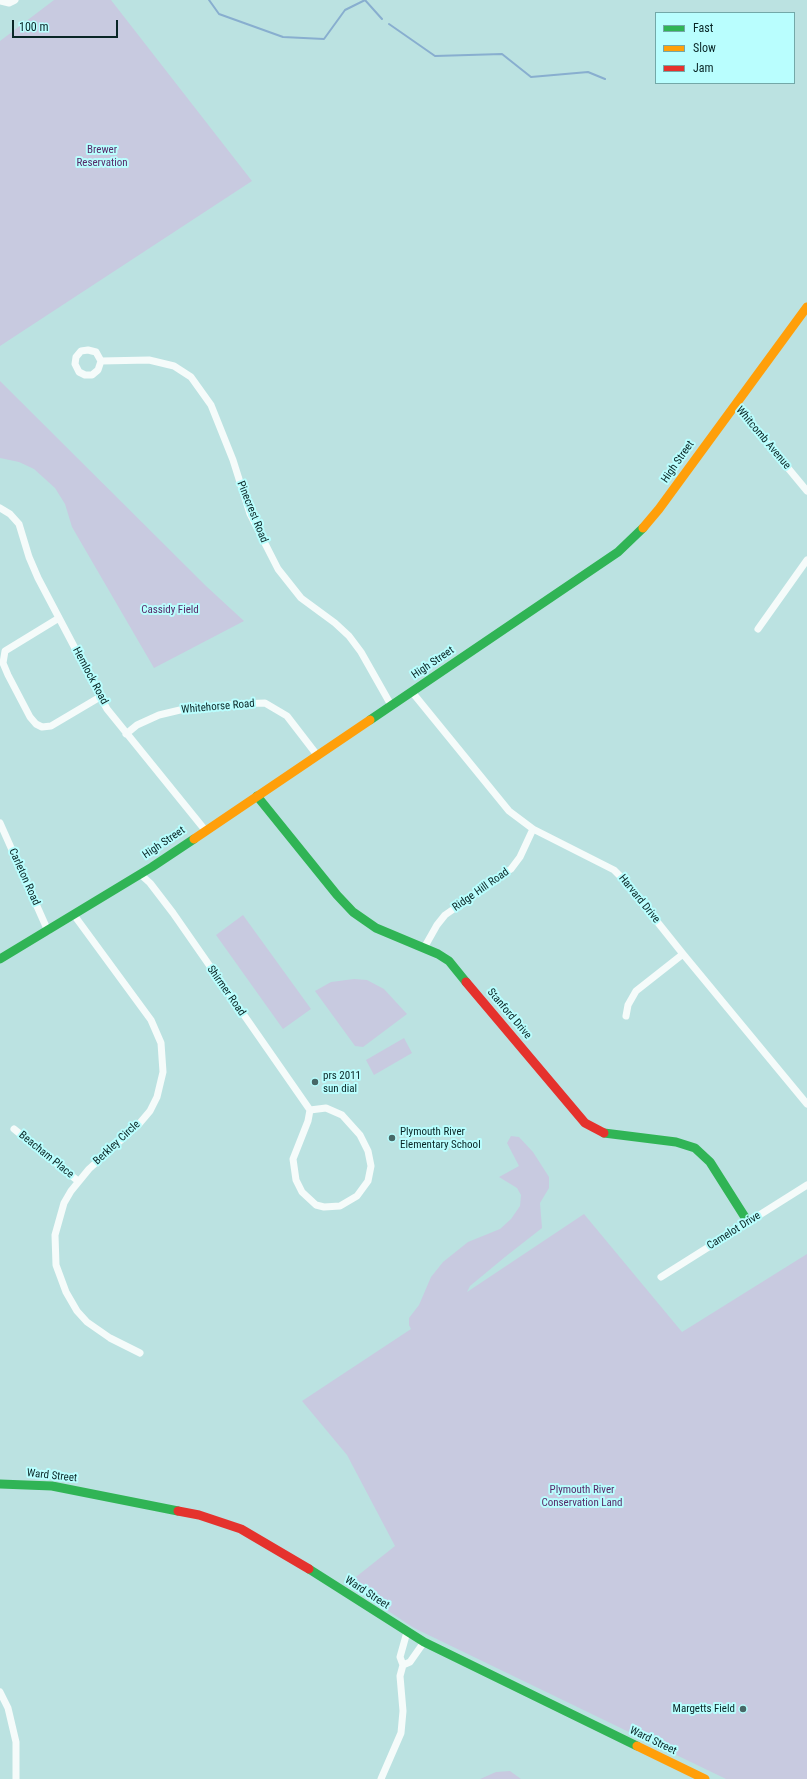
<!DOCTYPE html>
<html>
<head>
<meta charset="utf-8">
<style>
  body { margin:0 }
  #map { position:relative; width:807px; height:1779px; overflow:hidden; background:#bbe2e1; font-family:"Roboto Condensed",sans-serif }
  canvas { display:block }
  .legend { position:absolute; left:655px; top:12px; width:140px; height:72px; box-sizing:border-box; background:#b9fefe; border:1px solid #73a8a8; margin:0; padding:5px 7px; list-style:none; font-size:12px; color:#092626 }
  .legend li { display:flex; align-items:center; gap:8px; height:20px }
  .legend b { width:20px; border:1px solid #73a8a8 }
  .scale { position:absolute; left:12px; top:20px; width:106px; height:18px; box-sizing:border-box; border:2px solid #092626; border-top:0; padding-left:5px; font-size:12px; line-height:14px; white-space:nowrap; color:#092626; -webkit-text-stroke:3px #b9fefe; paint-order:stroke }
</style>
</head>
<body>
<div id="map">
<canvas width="807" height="1779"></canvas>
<ul class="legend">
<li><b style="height:5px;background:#30b455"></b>Fast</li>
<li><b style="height:5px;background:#ff9f0a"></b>Slow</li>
<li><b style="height:5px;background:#e5322d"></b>Jam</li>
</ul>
<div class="scale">100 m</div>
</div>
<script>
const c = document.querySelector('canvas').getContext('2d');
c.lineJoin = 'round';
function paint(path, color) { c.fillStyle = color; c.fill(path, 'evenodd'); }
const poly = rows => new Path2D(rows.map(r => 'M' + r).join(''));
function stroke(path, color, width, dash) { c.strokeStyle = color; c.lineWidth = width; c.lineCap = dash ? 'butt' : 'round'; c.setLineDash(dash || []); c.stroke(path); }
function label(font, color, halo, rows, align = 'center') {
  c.font = font + ' "Roboto Condensed",sans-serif'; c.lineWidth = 4; c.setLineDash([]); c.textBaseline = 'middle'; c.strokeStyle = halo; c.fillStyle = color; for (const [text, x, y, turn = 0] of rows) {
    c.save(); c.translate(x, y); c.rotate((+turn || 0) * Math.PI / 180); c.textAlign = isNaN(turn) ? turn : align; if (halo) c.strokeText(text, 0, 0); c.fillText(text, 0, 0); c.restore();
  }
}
const green = poly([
  [54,0,111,0,252,181,0,346,0,41],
  [0,381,206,586,244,621,154,668,72,527,65,504,55,488,34,469,19,462,0,458],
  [243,915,311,1009,283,1029,216,935],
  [354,979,367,980,384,989,407,1014,363,1047,355,1046,315,991,331,982],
  [404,1038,412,1053,374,1075,366,1060],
  [511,1136,519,1137,533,1152,549,1177,549,1188,540,1203,542,1228,505,1257,470,1286,467,1292,584,1214,682,1332,807,1254,807,1779,726,1779,414,1628,347,1584,395,1546,347,1455,302,1401,411,1329,409,1325,409,1318,419,1305,431,1277,443,1262,468,1242,500,1229,511,1219,520,1206,521,1195,517,1188,499,1177,519,1166,507,1143],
  [510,1771,521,1779,480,1779,496,1772]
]);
const stream = poly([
  [209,0,219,14,283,37,324,39,345,10,365,0,382,19],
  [389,24,435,56,502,54,531,77,588,72,605,79]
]);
const street = poly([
  [0,1,9,3,15,0],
  [101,361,98,370,92,375,85,375,79,372,75,364,76,357,81,351,88,350,96,352,101,361,149,360,174,366,191,377,211,405,233,460,250,514,278,569,301,598,335,623,349,636,361,652,391,705],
  [735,404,807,491],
  [0,508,10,514,19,524,29,557,38,578,107,709,205,830],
  [59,618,5,651,3,663,8,675,30,717,36,724,42,727,51,726,100,697],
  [758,629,807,560],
  [412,692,509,811,533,829,614,870,623,879,683,954,807,1104],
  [126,734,137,725,159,715,180,710,239,704,265,703,287,716,317,755],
  [0,823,48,931],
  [140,874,150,883,173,913,310,1110,308,1121,293,1159,296,1180,302,1192,316,1205,324,1207,340,1206,357,1196,368,1181,371,1166,368,1151,360,1135,342,1115,326,1108,310,1110],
  [74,915,151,1020,161,1043,163,1072,157,1097,150,1111,139,1124,89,1169,71,1191,64,1203,55,1235,56,1265,66,1292,77,1311,87,1322,110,1338,140,1353],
  [424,948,437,925,445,915,511,869,520,857,533,829],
  [626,1016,628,1005,636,991,683,954],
  [14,1129,78,1181],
  [661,1277,807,1185],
  [403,1665,410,1662,424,1642],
  [0,1692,8,1708,16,1742,16,1779],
  [381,1779,401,1733,403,1711,400,1676,403,1665,400,1657,407,1632]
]);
const fast = poly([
  [370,720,618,552,643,528],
  [257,796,337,895,353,912,376,928,438,954,449,961,466,982],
  [0,959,152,867,194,839],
  [604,1133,676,1142,695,1148,710,1162,748,1222],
  [0,1484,52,1486,178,1511],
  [309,1569,424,1642,637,1746]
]);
const slow = poly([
  [643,528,659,509,807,307],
  [194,839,370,720],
  [637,1746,705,1779]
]);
const jam = poly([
  [466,982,585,1123,604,1133],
  [178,1511,199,1515,241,1529,309,1569]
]);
const markers = [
  [315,1082,4,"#476867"],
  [392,1138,4,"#476867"],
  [743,1709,4,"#476867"]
];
const parkNames = [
  ["Brewer",102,150],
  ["Reservation",102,163],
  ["Cassidy Field",170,610],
  ["Plymouth River",582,1490],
  ["Conservation Land",582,1503]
];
const streetNames = [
  ["Whitcomb Avenue",763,438,50],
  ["High Street",678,462,-55],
  ["Pinecrest Road",252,512,68],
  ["High Street",433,663,-34],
  ["Hemlock Road",90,676,62],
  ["Whitehorse Road",218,707,-5],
  ["High Street",164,843,-34],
  ["Carleton Road",24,877,66],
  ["Ridge Hill Road",481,890,-35],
  ["Harvard Drive",639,899,51],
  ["Shirmer Road",226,991,55],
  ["Stanford Drive",509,1014,50],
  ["Berkley Circle",117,1143,-43],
  ["Beacham Place",46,1155,39],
  ["Camelot Drive",734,1231,-32],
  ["Ward Street",52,1476,6],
  ["Ward Street",367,1593,33],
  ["Ward Street",653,1741,26]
];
const poiNames = [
  ["prs 2011",323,1076],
  ["sun dial",323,1089],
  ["Plymouth River",400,1132],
  ["Elementary School",400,1145],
  ["Margetts Field",735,1709,"right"]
];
paint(green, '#c8cae0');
stroke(stream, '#88aecf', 2);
stroke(street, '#f5fbfa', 7);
stroke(fast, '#30b455', 9);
stroke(slow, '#ff9f0a', 9);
stroke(jam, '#e5322d', 9);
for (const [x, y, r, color] of markers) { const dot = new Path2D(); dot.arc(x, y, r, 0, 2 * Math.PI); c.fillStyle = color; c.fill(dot); stroke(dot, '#b9fefe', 1.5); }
label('11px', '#572a69', '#b9fefe', parkNames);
label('11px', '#092626', '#b9fefe', streetNames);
label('11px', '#092626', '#b9fefe', poiNames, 'left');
</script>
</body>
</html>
